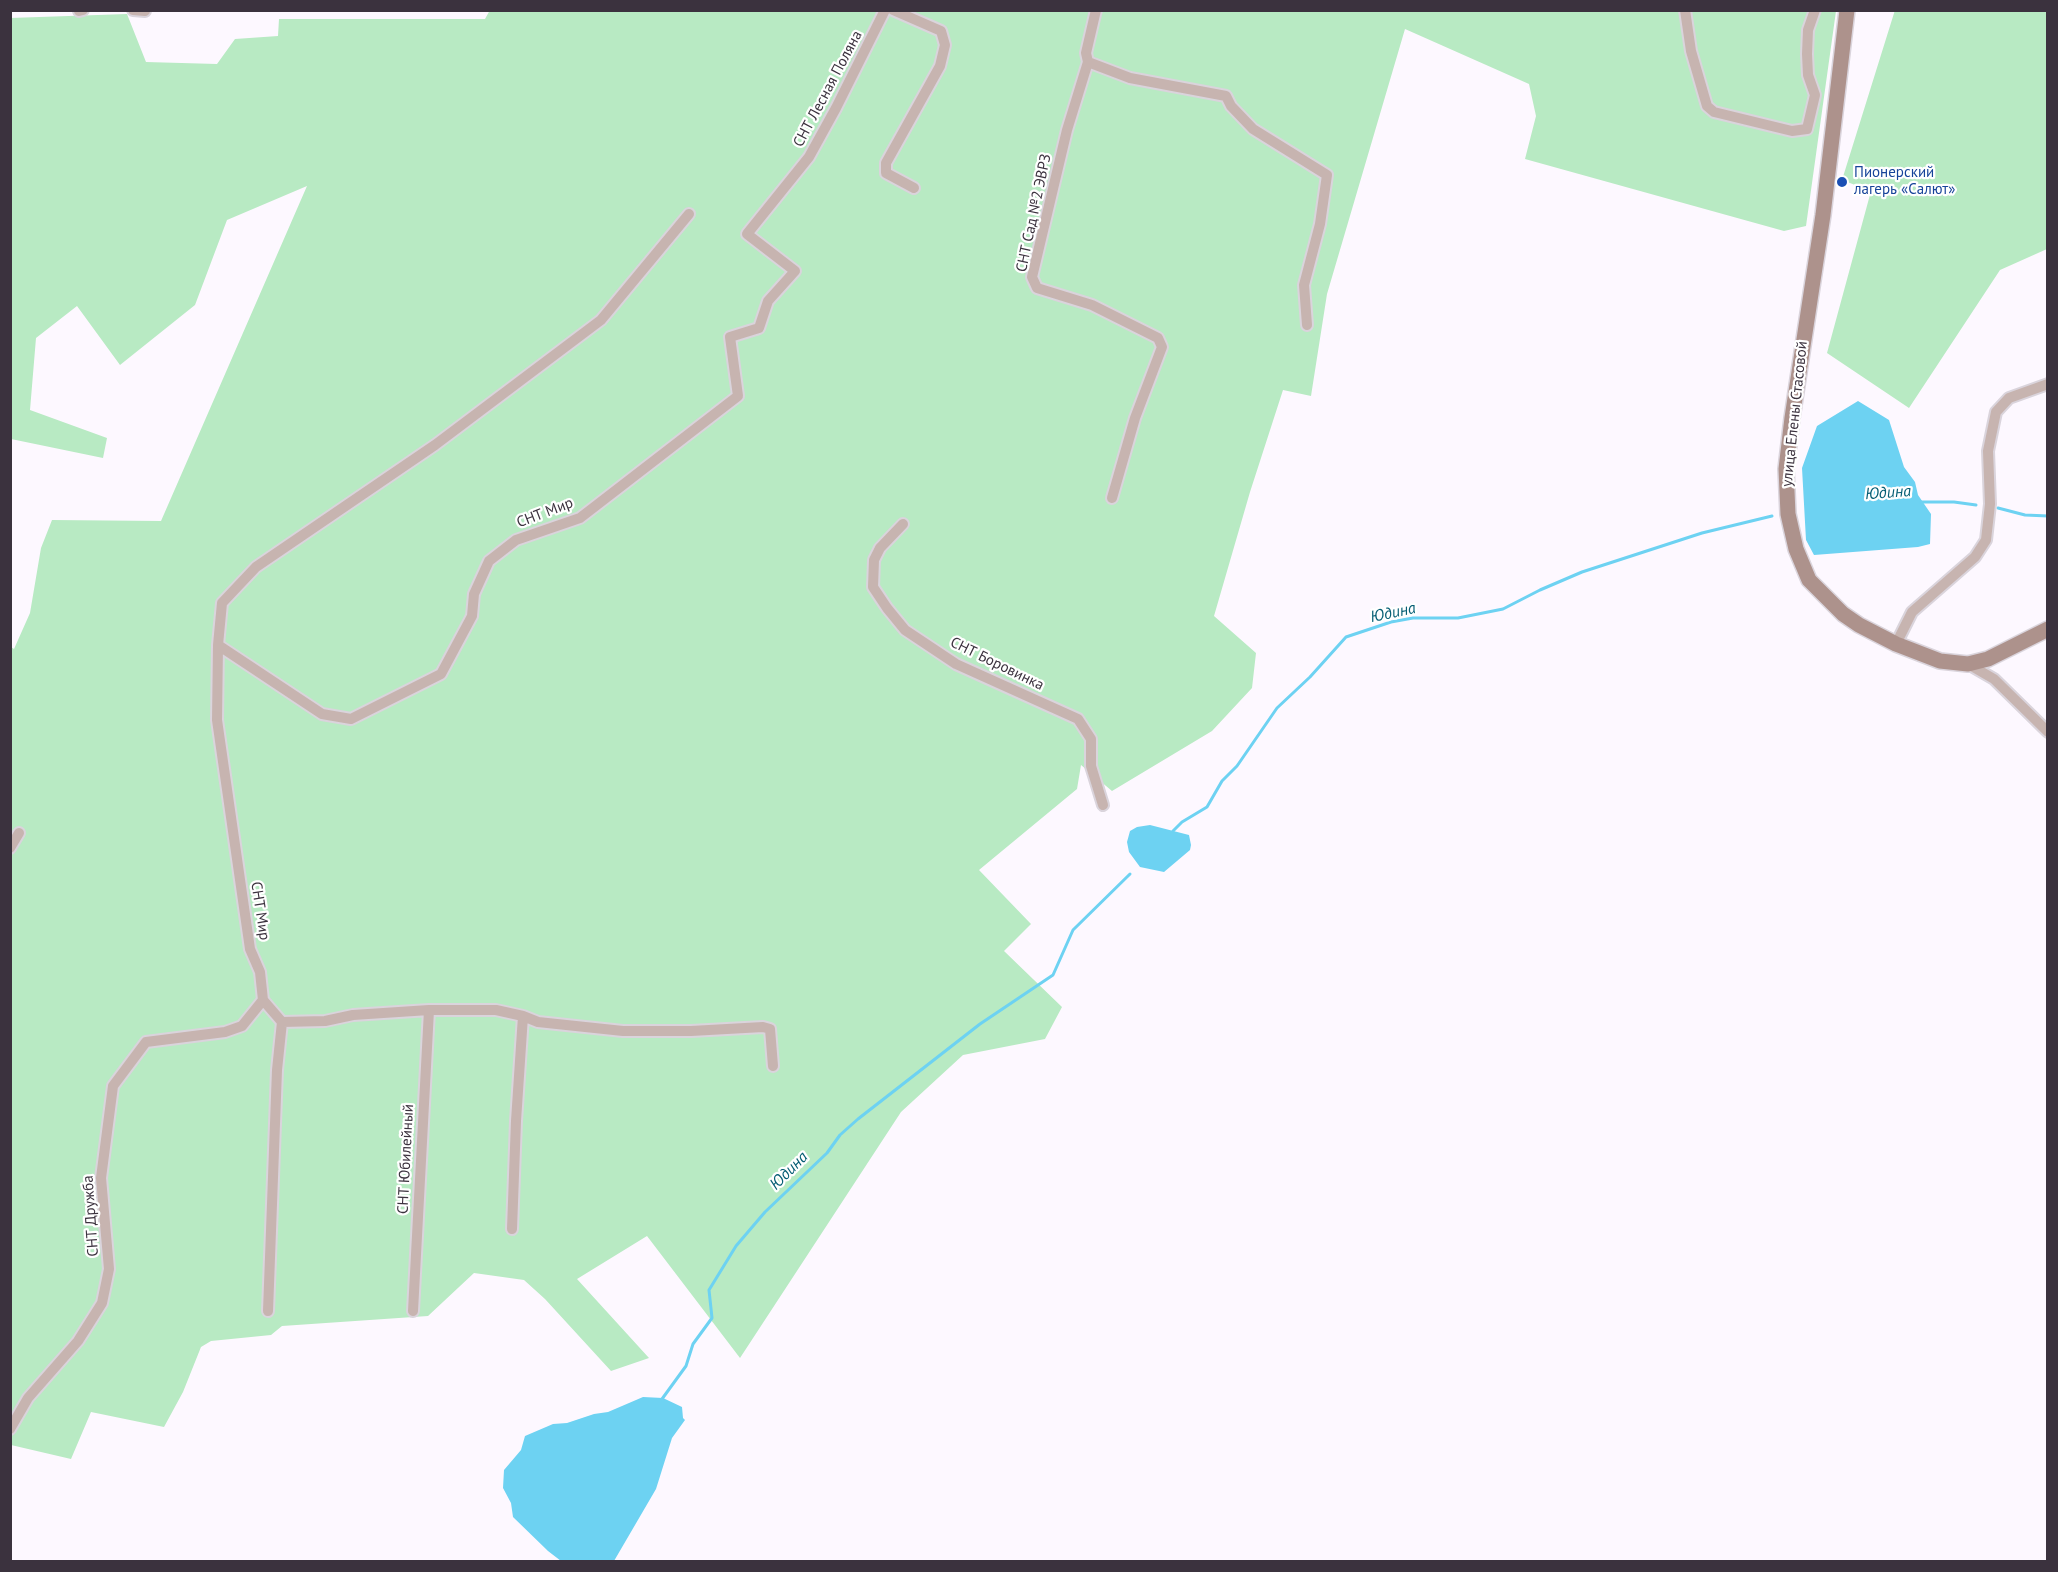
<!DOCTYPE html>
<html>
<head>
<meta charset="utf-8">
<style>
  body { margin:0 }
  #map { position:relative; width:2058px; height:1572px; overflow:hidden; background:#fdf8ff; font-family:"PT Sans",sans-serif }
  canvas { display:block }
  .frame { position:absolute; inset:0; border:12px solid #3b323e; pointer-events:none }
</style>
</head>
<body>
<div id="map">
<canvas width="2058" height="1572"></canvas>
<div class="frame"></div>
</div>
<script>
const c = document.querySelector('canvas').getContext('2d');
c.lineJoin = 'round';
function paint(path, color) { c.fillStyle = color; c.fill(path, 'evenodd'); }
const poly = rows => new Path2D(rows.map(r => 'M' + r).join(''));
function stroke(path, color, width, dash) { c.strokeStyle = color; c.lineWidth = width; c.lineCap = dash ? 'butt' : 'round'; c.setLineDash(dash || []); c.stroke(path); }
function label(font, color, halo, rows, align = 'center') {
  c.font = font + ' "PT Sans",sans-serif'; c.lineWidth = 4.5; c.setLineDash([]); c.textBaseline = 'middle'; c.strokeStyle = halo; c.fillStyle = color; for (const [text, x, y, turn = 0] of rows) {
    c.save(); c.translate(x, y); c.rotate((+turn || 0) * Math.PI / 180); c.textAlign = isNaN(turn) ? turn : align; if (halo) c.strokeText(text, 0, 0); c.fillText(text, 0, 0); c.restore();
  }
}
const green = poly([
  [490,10,1836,11,1806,226,1784,231,1525,159,1536,116,1529,84,1405,29,1327,294,1311,396,1283,390,1250,492,1214,616,1256,653,1252,688,1212,731,1112,791,1081,765,1077,789,979,870,1031,924,1004,951,1062,1007,1045,1039,963,1055,901,1112,740,1358,647,1236,577,1279,649,1358,611,1371,545,1299,524,1280,474,1273,428,1316,282,1326,271,1335,211,1341,201,1347,183,1392,164,1427,91,1412,71,1459,11,1445,11,647,14,649,30,613,41,548,52,520,161,521,307,186,227,220,195,305,120,365,77,306,36,338,30,410,107,438,103,458,11,439,10,18,127,14,146,62,217,64,235,39,278,36,279,19,485,19],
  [1895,10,2048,11,2047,249,2000,270,1909,408,1827,353,1871,191,1842,180]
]);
const water = poly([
  [1858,401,1889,420,1904,467,1915,482,1918,495,1931,514,1930,544,1918,547,1814,555,1806,540,1802,468,1817,426],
  [1150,825,1189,835,1191,845,1190,850,1164,872,1140,867,1129,852,1127,842,1130,831,1137,827],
  [643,1397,663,1398,682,1407,683,1418,685,1420,672,1438,656,1489,614,1561,561,1561,548,1551,513,1517,511,1503,503,1488,504,1470,521,1450,525,1436,553,1424,567,1423,594,1414,608,1412]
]);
const stream = poly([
  [1921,502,1954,502,1976,505],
  [1998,508,2025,515,2048,516],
  [1173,831,1182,822,1207,807,1222,781,1237,766,1277,708,1310,677,1346,637,1391,622,1413,618,1458,618,1503,609,1540,590,1582,572,1702,533,1772,516],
  [662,1399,686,1366,693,1344,712,1318,709,1290,736,1246,765,1212,827,1153,840,1135,858,1119,980,1024,1053,975,1073,930,1130,874]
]);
const street = poly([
  [133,10,145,11],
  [893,10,941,31,945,45,940,66,886,163,886,173,914,188],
  [1096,10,1086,53,1088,62,1067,130,1032,277,1037,288,1092,305,1158,338,1162,347,1135,418,1112,498],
  [1685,10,1691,51,1707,106,1714,112,1792,131,1807,129,1815,95,1808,75,1807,54,1808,30,1815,10],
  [79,11,83,10],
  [1088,62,1130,78,1226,96,1231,106,1253,129,1327,175,1320,224,1304,285,1307,325],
  [903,524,880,548,874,560,873,587,887,608,905,630,956,664,1078,719,1091,739,1091,766,1103,805],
  [1896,644,1912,612,1975,557,1986,540,1990,504,1988,451,1996,412,2009,398,2048,384],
  [218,645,322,714,351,719,441,674,472,616,474,594,489,561,516,540,580,518,738,396,730,337,759,328,768,301,795,271,747,234,809,157,836,108,885,10],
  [1968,664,1994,679,2048,732],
  [10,848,19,833],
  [263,1000,260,972,250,949,217,720,218,645,222,603,256,567,435,445,601,320,689,214],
  [263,1000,282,1022,325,1021,353,1015,429,1010,496,1010,523,1016,538,1022,623,1031,691,1031,763,1027,770,1029,773,1066],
  [512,1229,516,1121,523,1016],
  [268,1311,277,1070,282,1022],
  [413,1311,429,1010],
  [10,1429,28,1398,78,1341,102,1303,109,1269,101,1178,113,1086,146,1042,225,1032,242,1026,263,1000]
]);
const secondary = poly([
  [1847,10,1823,215,1792,418,1786,469,1788,514,1796,549,1809,580,1843,614,1859,625,1896,644,1940,661,1968,664,1988,659,2048,629]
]);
const markers = [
  [1842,182,6,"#1a4fb4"]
];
const streetNames = [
  ["СНТ Лесная Поляна",828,89,-62],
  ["СНТ Сад №2 ЭВРЗ",1034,213,-78],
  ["улица Елены Стасовой",1795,414,-84],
  ["СНТ Мир",545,513,-21],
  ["СНТ Боровинка",997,664,26],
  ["СНТ Мир",260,911,81],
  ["СНТ Юбилейный",406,1159,-87],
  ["СНТ Дружба",91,1216,-94]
];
const transitNames = [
  ["Пионерский",1854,173],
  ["лагерь «Салют»",1854,190]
];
const waterNames = [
  ["Юдина",1888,493,-4],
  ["Юдина",1393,613,-12],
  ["Юдина",789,1171,-45]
];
paint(green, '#b8eac3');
paint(water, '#6dd2f2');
stroke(stream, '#6dd2f2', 3);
stroke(street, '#dad4dc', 14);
stroke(secondary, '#dad4dc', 18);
stroke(street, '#c7b4b0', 10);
stroke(secondary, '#ad928c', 15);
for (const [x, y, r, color] of markers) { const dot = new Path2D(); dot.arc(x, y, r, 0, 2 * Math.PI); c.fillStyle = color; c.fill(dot); stroke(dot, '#fff', 2); }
label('15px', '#3b323e', '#fff', streetNames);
label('15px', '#164399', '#fff', transitNames, 'left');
label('italic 16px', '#065e74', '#fff', waterNames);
</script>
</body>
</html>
